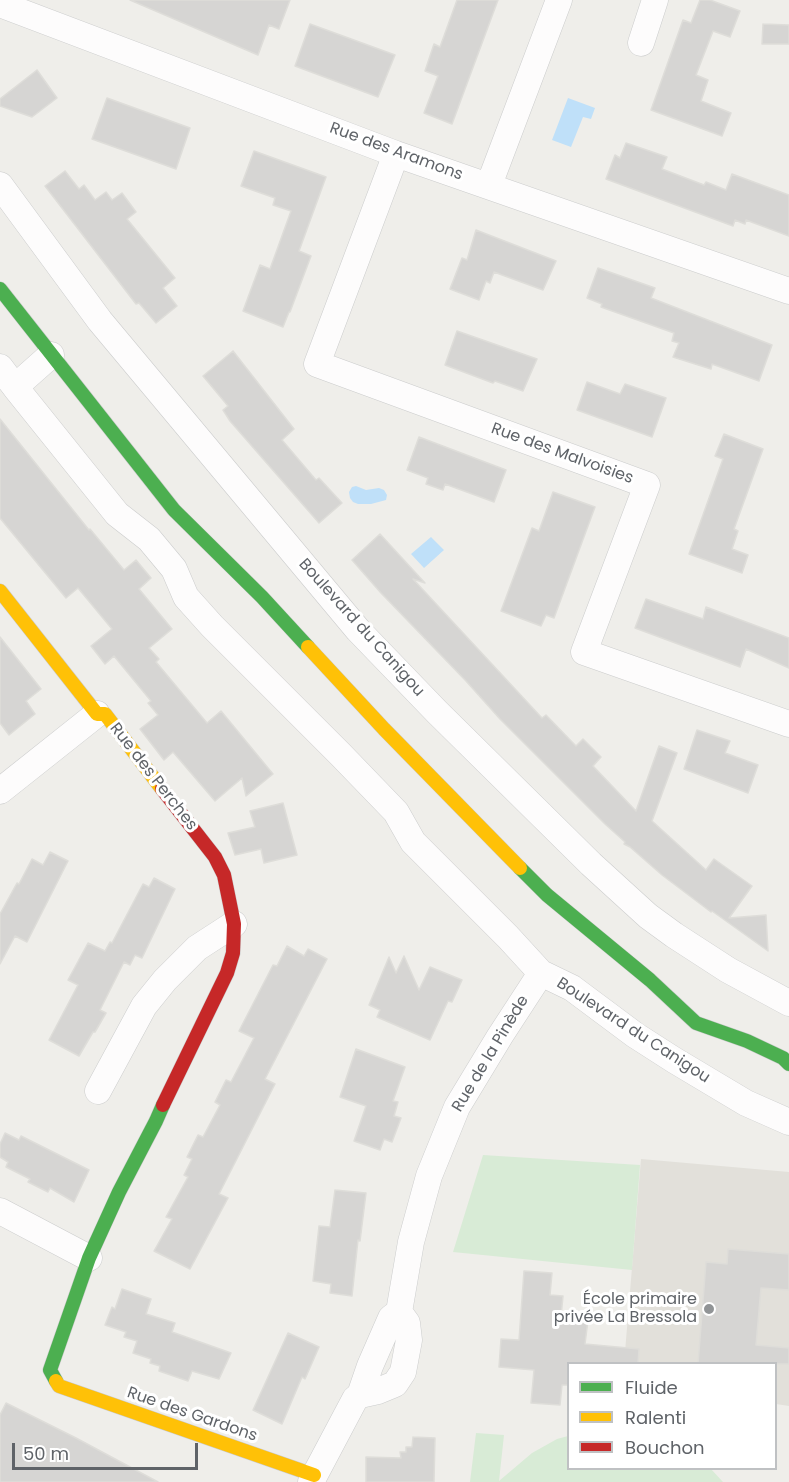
<!DOCTYPE html>
<html>
<head>
<meta charset="utf-8">
<style>
  body { margin:0 }
  #map { position:relative; width:789px; height:1482px; overflow:hidden; background:#efeeea; font-family:Poppins,sans-serif }
  canvas { display:block }
  .legend { position:absolute; left:567px; top:1362px; width:210px; height:108px; box-sizing:border-box; background:#fff; border:2px solid #bfc1c3; margin:0; padding:8px 10px; list-style:none; font-size:18px; color:#5f6368 }
  .legend li { display:flex; align-items:center; gap:12px; height:30px }
  .legend b { width:30px; border:2px solid #bfc1c3 }
  .scale { position:absolute; left:12px; top:1443px; width:186px; height:27px; box-sizing:border-box; border:3px solid #5f6368; border-top:0; padding-left:8px; font-size:18px; line-height:21px; white-space:nowrap; color:#5f6368; -webkit-text-stroke:4px #fff; paint-order:stroke }
</style>
</head>
<body>
<div id="map">
<canvas width="789" height="1482"></canvas>
<ul class="legend">
<li><b style="height:8px;background:#4caf50"></b>Fluide</li>
<li><b style="height:8px;background:#ffc107"></b>Ralenti</li>
<li><b style="height:8px;background:#c62828"></b>Bouchon</li>
</ul>
<div class="scale">50 m</div>
</div>
<script>
const c = document.querySelector('canvas').getContext('2d');
c.lineJoin = 'round';
function paint(path, color) { c.fillStyle = color; c.fill(path, 'evenodd'); }
const poly = rows => new Path2D(rows.map(r => 'M' + r).join(''));
function stroke(path, color, width, dash) { c.strokeStyle = color; c.lineWidth = width; c.lineCap = dash ? 'butt' : 'round'; c.setLineDash(dash || []); c.stroke(path); }
function label(font, color, halo, rows, align = 'center') {
  c.font = font + ' Poppins,sans-serif'; c.lineWidth = 6; c.setLineDash([]); c.textBaseline = 'middle'; c.strokeStyle = halo; c.fillStyle = color; for (const [text, x, y, turn = 0] of rows) {
    c.save(); c.translate(x, y); c.rotate((+turn || 0) * Math.PI / 180); c.textAlign = isNaN(turn) ? turn : align; if (halo) c.strokeText(text, 0, 0); c.fillText(text, 0, 0); c.restore();
  }
}
const education = poly([
  [641,1159,789,1172,789,1406,776,1404,776,1364,624,1364]
]);
const green = poly([
  [483,1155,640,1165,632,1270,453,1252],
  [476,1433,504,1435,499,1481,532,1453,557,1439,568,1436,568,1468,711,1469,723,1482,470,1482]
]);
const water = poly([
  [568,98,595,108,591,119,583,117,571,147,552,140],
  [356,486,366,490,379,488,384,490,387,495,386,500,371,504,358,504,353,502,350,498,349,492,352,487],
  [431,537,444,550,424,568,411,554]
]);
const building = poly([
  [130,0,290,0,279,29,269,25,258,55,130,0],
  [457,0,498,0,452,124,424,113,438,76,425,71,434,44,440,47,457,0],
  [700,0,710,0,740,11,730,37,713,31,696,75,708,80,701,101,731,113,722,136,651,110,683,20,691,23,700,0],
  [310,24,395,55,378,97,295,66,310,24],
  [763,24,789,25,789,44,762,44,763,24],
  [37,70,57,98,32,117,0,106,0,99,37,70],
  [107,98,190,128,176,169,92,139,107,98],
  [626,143,667,157,662,169,704,185,706,182,726,190,732,174,789,195,789,236,746,220,745,224,735,220,733,226,606,179,615,155,620,158,626,143],
  [254,151,326,177,299,251,311,256,290,312,289,312,283,327,243,311,260,265,270,269,291,211,273,205,275,198,241,186,254,151],
  [65,171,79,189,84,185,95,200,106,192,112,200,122,193,136,212,127,219,175,278,163,288,177,306,156,323,139,303,136,304,45,186,65,171],
  [476,230,556,261,543,290,494,272,490,283,486,281,479,300,450,289,462,258,467,260,476,230],
  [598,268,655,288,651,298,772,345,759,381,712,364,711,369,673,357,679,343,672,341,674,333,601,307,602,304,587,298,598,268],
  [457,331,537,359,523,391,495,381,493,383,445,365,457,331],
  [233,351,294,429,282,440,316,480,319,478,342,503,319,523,230,421,223,410,228,406,203,376,233,351],
  [587,382,620,394,625,384,666,398,652,437,577,410,587,382],
  [0,419,89,530,90,529,124,570,136,560,151,578,139,589,172,629,149,648,159,659,156,662,207,723,221,711,273,774,246,796,242,778,215,801,173,752,164,760,140,729,158,715,148,703,151,701,114,656,105,664,91,646,112,629,78,588,66,598,0,518,0,419],
  [724,434,763,449,734,529,738,531,732,549,748,555,742,573,689,554,723,459,715,456,724,434],
  [419,437,506,470,494,502,445,484,443,490,426,484,428,478,407,470,419,437],
  [553,492,595,507,554,618,546,615,541,626,501,611,532,528,539,531,553,492],
  [380,534,425,583,413,579,542,718,546,715,576,746,583,739,601,757,593,766,636,811,659,746,677,753,652,821,706,870,714,859,752,886,729,918,766,915,768,951,712,911,711,912,662,875,630,847,624,844,625,842,605,824,500,719,466,681,381,593,352,560,380,534],
  [646,599,703,619,706,607,789,638,789,668,746,649,740,667,635,628,646,599],
  [0,637,41,689,26,701,35,714,9,735,0,723,0,637],
  [697,730,730,741,725,753,758,765,748,793,684,769,697,730],
  [283,803,297,855,264,863,261,849,235,855,228,833,255,827,250,811,283,803],
  [50,852,68,861,27,942,15,936,0,964,0,914,17,883,19,884,32,859,43,865,50,852],
  [154,878,175,889,142,958,135,955,130,965,124,962,100,1010,106,1013,95,1032,93,1032,79,1056,49,1040,78,985,68,980,88,943,105,951,110,942,112,943,143,884,149,887,154,878],
  [287,946,304,956,308,949,327,959,265,1079,275,1084,219,1194,228,1198,190,1269,154,1251,172,1219,166,1217,188,1177,184,1175,192,1159,187,1157,198,1135,203,1137,220,1105,215,1102,226,1080,231,1082,254,1038,239,1031,273,965,277,966,287,946],
  [404,956,419,990,430,967,462,980,452,1002,448,1001,430,1040,377,1017,380,1010,369,1005,389,957,396,973,404,956],
  [356,1049,405,1067,393,1101,398,1102,394,1116,401,1118,392,1142,384,1139,380,1150,354,1141,366,1106,340,1097,356,1049],
  [5,1133,19,1140,21,1136,89,1170,74,1202,50,1188,48,1192,28,1182,30,1179,6,1167,8,1162,0,1157,0,1144,5,1133],
  [335,1190,366,1193,360,1241,358,1240,352,1296,330,1293,331,1284,313,1281,319,1226,330,1227,335,1190],
  [728,1249,789,1254,789,1290,761,1288,756,1345,789,1348,789,1364,698,1364,706,1262,727,1264,728,1249],
  [524,1271,552,1273,550,1295,563,1296,561,1317,588,1320,585,1344,639,1349,638,1364,568,1364,568,1385,562,1385,560,1405,531,1403,534,1370,499,1367,501,1339,519,1340,524,1271],
  [122,1289,151,1299,146,1314,175,1323,172,1332,231,1353,219,1379,192,1371,188,1381,159,1371,160,1366,150,1363,151,1359,133,1353,137,1341,124,1337,126,1332,105,1325,112,1307,115,1309,122,1289],
  [288,1333,319,1347,305,1379,302,1377,282,1424,253,1410,288,1333],
  [6,1403,76,1438,158,1482,0,1482,0,1415,6,1403],
  [413,1437,435,1438,434,1482,366,1482,366,1457,401,1458,400,1452,406,1452,406,1447,412,1447,413,1437]
]);
const street = poly([
  [0,4,396,154,789,291],
  [641,43,655,0],
  [396,154,317,364,647,485,584,652,789,724],
  [0,185,100,321,358,630,437,712,591,864,648,916,674,935,728,970,789,1003],
  [489,185,559,0],
  [0,367,15,387,117,514,149,539,174,569,186,597,212,626,341,755,396,812,413,842,508,937,541,973,572,988,635,1035,674,1060,746,1103,789,1122],
  [15,387,51,355],
  [0,791,97,714],
  [98,1091,144,1006,165,980,197,948,234,924],
  [0,1211,89,1258],
  [360,1395,378,1391,395,1384,403,1372,409,1340,407,1323,399,1312],
  [311,1482,355,1399,360,1395,370,1366,391,1318,399,1312,411,1242,429,1176,457,1107,500,1036,541,973]
]);
const fast = poly([
  [0,289,174,510,262,597,308,647],
  [520,868,547,895,650,980,696,1023,747,1041,783,1058,789,1064],
  [56,1381,50,1370,89,1258,119,1192,156,1121,163,1105]
]);
const slow = poly([
  [0,591,97,714,105,714,162,789],
  [308,647,384,729,520,868],
  [56,1381,59,1386,314,1475]
]);
const jam = poly([
  [162,789,215,857,224,875,234,924,233,953,227,973,163,1105]
]);
const markers = [
  [709,1309,6,"#919496"]
];
const streetNames = [
  ["Rue des Aramons",396,152,20],
  ["Rue des Malvoisies",562,454,20],
  ["Boulevard du Canigou",361,628,48],
  ["Rue des Perches",153,777,52],
  ["Boulevard du Canigou",633,1031,33],
  ["Rue de la Pinède",491,1054,-59],
  ["Rue des Gardons",192,1415,19]
];
const poiNames = [
  ["École primaire",697,1300],
  ["privée La Bressola",697,1318]
];
paint(education, '#e2e0da');
paint(green, '#d8ebd6');
paint(water, '#bfe0f9');
paint(building, '#d6d5d3');
stroke(building, '#deddd9', 1.5);
stroke(street, '#cbcccc', 27);
stroke(fast, '#cacacb', 15);
stroke(slow, '#cacacb', 15);
stroke(jam, '#cacacb', 15);
stroke(street, '#fdfcfc', 26);
stroke(fast, '#4caf50', 14);
stroke(slow, '#ffc107', 14);
stroke(jam, '#c62828', 14);
for (const [x, y, r, color] of markers) { const dot = new Path2D(); dot.arc(x, y, r, 0, 2 * Math.PI); c.fillStyle = color; c.fill(dot); stroke(dot, '#fff', 2); }
label('16px', '#5f6368', '#fff', streetNames);
label('16px', '#5f6368', '#fff', poiNames, 'right');
</script>
</body>
</html>
